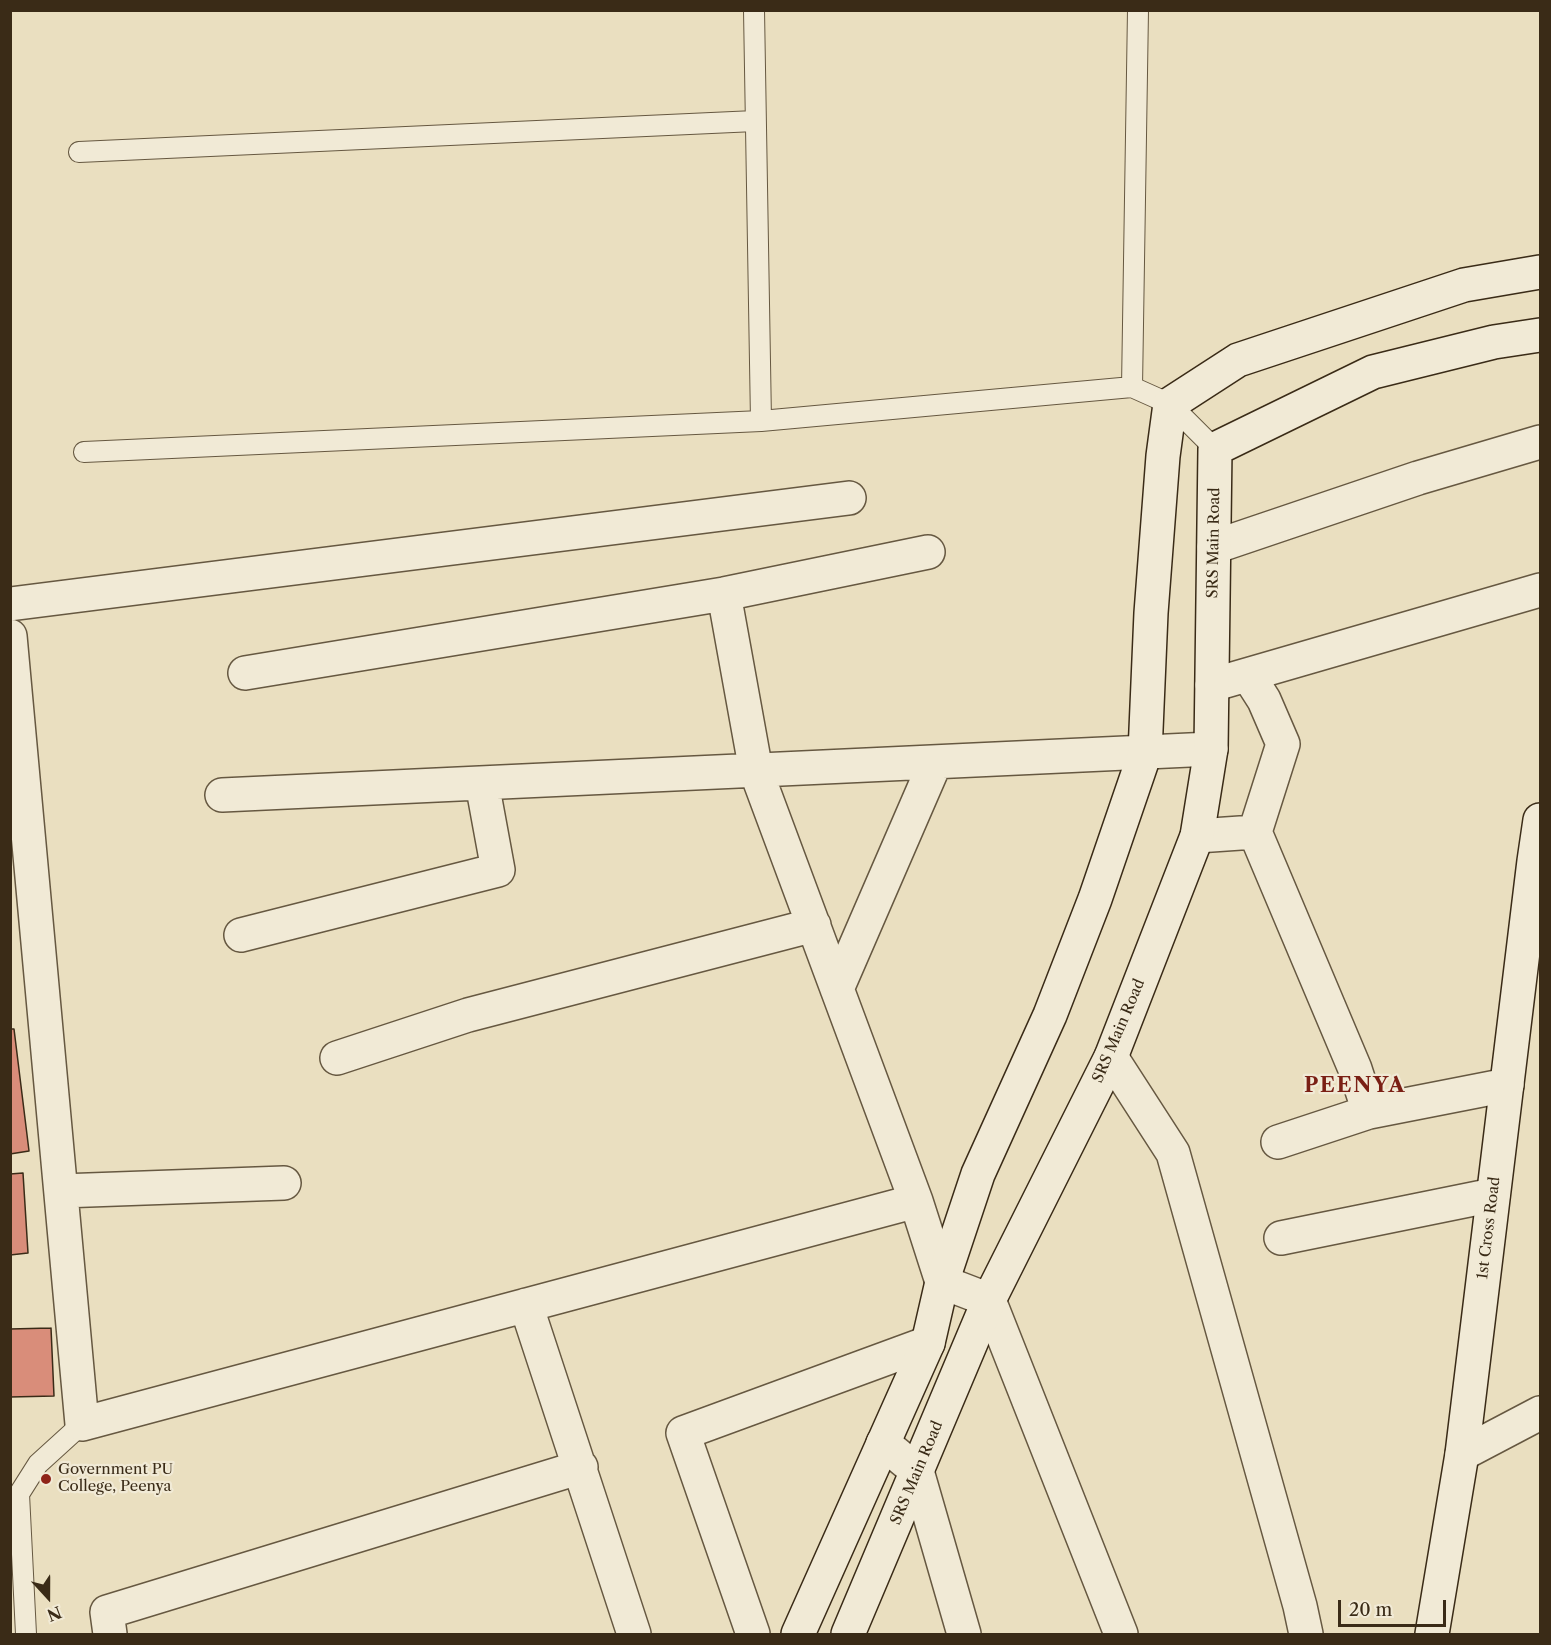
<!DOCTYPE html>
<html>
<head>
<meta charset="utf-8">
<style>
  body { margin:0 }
  #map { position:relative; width:1551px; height:1645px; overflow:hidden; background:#eadfc0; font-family:"Libre Caslon Text",serif }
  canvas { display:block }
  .frame { position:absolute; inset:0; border:12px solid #3a2b17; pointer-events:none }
  .north { position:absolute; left:18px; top:1567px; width:60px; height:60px; -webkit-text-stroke:4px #f1ead6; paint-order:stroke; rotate:159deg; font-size:16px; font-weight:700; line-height:24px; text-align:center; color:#3a2b17 }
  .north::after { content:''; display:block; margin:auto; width:21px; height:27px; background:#3a2b17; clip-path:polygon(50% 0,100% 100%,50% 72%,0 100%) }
  .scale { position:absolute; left:1338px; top:1600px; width:108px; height:27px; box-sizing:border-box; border:3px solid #3a2b17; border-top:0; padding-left:8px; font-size:18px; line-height:21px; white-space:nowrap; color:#3a2b17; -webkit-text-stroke:4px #f1ead6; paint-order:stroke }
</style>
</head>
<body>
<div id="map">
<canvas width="1551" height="1645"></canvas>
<div class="frame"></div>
<div class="north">N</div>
<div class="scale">20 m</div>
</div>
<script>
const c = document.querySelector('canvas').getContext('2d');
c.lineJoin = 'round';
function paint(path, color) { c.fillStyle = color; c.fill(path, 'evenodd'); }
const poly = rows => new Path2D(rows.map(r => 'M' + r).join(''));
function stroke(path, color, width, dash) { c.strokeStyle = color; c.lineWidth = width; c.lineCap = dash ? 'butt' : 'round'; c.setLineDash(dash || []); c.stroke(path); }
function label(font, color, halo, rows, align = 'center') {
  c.font = font + ' "Libre Caslon Text",serif'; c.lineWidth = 4.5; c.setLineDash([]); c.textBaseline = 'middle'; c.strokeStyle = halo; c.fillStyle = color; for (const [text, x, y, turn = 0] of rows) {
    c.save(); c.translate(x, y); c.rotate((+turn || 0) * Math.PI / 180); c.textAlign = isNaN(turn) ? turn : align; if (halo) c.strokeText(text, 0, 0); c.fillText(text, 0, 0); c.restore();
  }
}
const building = poly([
  [10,1029,14,1029,29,1151,10,1154,10,1029],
  [23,1173,28,1253,10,1255,10,1174,23,1173],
  [51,1328,54,1396,10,1397,10,1329,51,1328]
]);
const lane = poly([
  [754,10,761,421],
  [79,152,755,121],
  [1132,387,1138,10],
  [84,452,761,421,1132,387,1170,404,1215,449],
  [26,1634,19,1494,38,1464,82,1424]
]);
const street = poly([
  [1214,547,1418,478,1540,442],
  [724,594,756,771,916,1201,942,1282,989,1300,1121,1634],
  [10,604,849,498],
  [10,636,82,1424,916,1201],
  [245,673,724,594,928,552],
  [1248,675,1264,700,1283,744,1255,832],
  [1212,685,1540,590],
  [222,795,1211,749],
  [1197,836,1255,832,1355,1069,1369,1112,1507,1085],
  [241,935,498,870,482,783],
  [837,989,935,763],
  [1111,1057,1173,1153,1300,1606,1306,1634],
  [337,1058,468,1015,814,925],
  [1278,1142,1369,1112],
  [61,1191,284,1183],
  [1281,1238,1493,1195],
  [526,1305,634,1634],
  [883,1443,917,1471,964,1634],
  [1462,1454,1540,1413],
  [110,1634,107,1612,581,1467],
  [753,1634,683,1433,928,1343]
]);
const secondary = poly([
  [798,1634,928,1343,942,1282,978,1174,1050,1015,1095,899,1145,753,1151,613,1163,456,1170,404,1238,360,1464,285,1540,272],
  [848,1634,989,1300,1111,1057,1197,836,1211,749,1215,449,1373,372,1494,342,1540,335],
  [1432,1634,1462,1454,1534,861,1540,820]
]);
const markers = [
  [46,1479,6,"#8f2418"]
];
const streetNames = [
  ["SRS Main Road",1214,543,-89],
  ["SRS Main Road",1119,1031,-67],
  ["1st Cross Road",1489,1228,-83],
  ["SRS Main Road",917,1473,-67]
];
const poiNames = [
  ["Government PU",58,1470],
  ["College, Peenya",58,1487]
];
const districtNames = [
  ["PEENYA",1355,1086]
];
paint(building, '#d98d7a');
stroke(building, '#3a2b17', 1.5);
stroke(lane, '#665841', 22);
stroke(street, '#665841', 36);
stroke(secondary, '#3a2b17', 36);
stroke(lane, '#f1ead6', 20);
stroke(street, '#f1ead6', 33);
stroke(secondary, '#f1ead6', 33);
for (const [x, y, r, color] of markers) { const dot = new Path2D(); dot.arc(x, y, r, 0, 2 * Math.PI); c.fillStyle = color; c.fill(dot); stroke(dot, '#f1ead6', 2); }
label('15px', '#3a2b17', '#f1ead6', streetNames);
label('15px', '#3a2b17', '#f1ead6', poiNames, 'left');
c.letterSpacing = '1.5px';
label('bold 21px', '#7a1f14', '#f1ead6', districtNames);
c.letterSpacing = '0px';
</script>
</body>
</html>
